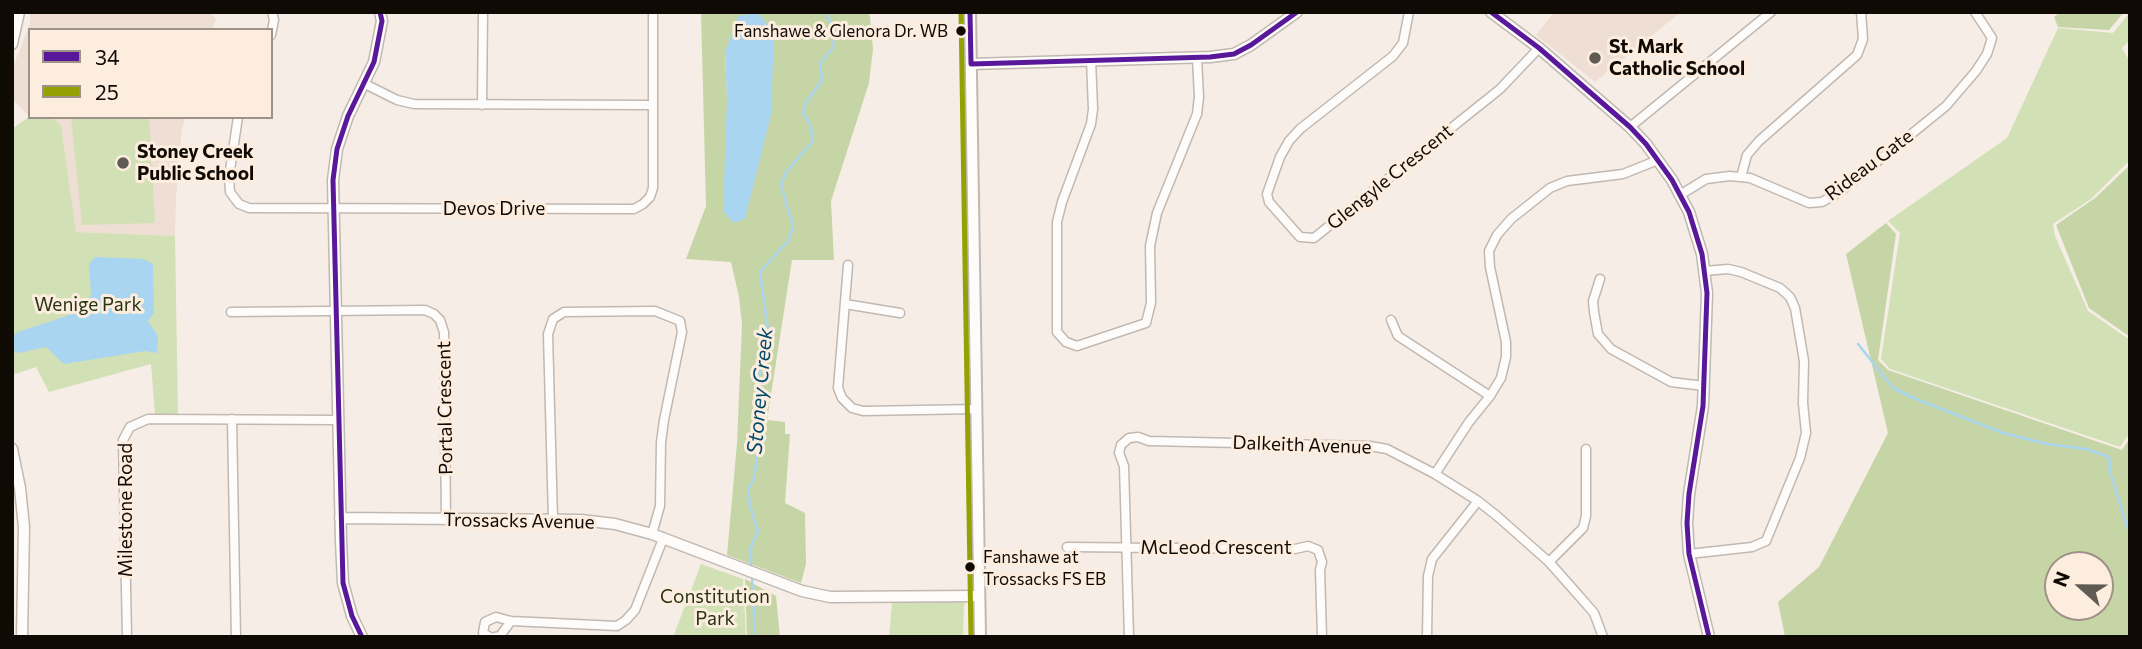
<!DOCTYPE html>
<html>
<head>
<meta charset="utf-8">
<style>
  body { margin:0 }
  #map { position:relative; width:2142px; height:649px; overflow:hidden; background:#f6eee6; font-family:Commissioner,sans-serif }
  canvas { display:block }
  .frame { position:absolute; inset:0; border:14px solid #100a05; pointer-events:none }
  .legend { position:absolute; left:28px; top:28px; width:245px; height:91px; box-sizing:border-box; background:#fdeddf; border:2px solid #9e9288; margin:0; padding:9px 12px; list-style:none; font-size:21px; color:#100a05 }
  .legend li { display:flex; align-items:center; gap:14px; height:35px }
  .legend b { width:35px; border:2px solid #9e9288 }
  .north { position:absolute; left:2044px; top:551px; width:70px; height:70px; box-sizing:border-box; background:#fdeddf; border:2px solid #9e9288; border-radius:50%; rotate:291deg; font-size:19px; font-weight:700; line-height:28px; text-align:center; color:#100a05 }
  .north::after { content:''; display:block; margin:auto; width:24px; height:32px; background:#605a54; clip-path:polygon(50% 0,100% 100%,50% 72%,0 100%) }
</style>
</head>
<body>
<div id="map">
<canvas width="2142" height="649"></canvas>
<div class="frame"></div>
<ul class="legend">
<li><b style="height:9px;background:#59189a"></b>34</li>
<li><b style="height:9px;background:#93a202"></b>25</li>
</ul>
<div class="north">N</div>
</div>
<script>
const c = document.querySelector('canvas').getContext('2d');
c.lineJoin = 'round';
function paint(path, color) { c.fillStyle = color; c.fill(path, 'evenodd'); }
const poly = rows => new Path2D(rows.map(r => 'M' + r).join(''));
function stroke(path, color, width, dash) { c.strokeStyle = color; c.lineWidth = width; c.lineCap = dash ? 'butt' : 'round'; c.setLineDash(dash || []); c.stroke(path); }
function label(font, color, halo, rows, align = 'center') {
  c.font = font + ' Commissioner,sans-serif'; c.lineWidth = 6; c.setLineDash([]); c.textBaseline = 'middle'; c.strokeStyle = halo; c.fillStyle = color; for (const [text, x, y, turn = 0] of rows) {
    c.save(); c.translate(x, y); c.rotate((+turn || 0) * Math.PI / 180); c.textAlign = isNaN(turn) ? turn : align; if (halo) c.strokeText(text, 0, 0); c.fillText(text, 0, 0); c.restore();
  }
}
const education = poly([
  [30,12,211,12,216,20,212,30,30,30,30,113,27,114,12,99,12,69,30,24],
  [1554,12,1681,12,1595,82,1536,35],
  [51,117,186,117,182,128,176,197,175,236,76,232,61,125]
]);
const green = poly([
  [2130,12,2130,40,2122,48,2130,62,2130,160,2091,199,2053,224,2055,236,2088,311,2130,340,2130,432,2120,447,1890,369,1881,359,1900,233,1888,221,2007,138,2058,28,2113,33],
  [30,116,51,117,61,125,76,232,175,236,178,415,155,415,151,364,49,392,36,367,12,375,12,129],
  [71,117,149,117,155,223,82,225],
  [701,564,743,579,746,637,673,637],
  [961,601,966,605,964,605,963,637,889,637,892,603]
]);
const forest = poly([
  [701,12,868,12,870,17,873,49,869,83,831,201,834,260,792,260,767,420,785,422,785,434,790,434,785,503,805,513,806,564,801,583,727,555,737,443,742,324,739,297,731,262,686,259,706,206],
  [739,16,751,191,745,219,727,98,725,53],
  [2061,12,2124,12,2109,30,2058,27,2054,17],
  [2130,165,2130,337,2089,308,2056,225,2095,198],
  [1886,223,1896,234,1878,360,1888,370,2122,450,2130,438,2130,637,1785,637,1778,602,1819,567,1888,433,1846,254],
  [2100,565,2100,607,2058,607,2058,565],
  [745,579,776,596,780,637,747,637]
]);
const water = poly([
  [758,13,774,33,771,115,745,219,734,223,723,211,727,98,725,53,738,16],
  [95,257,143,259,153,264,154,313,148,321,158,336,157,353,145,351,64,364,46,347,19,353,12,350,12,337,18,332,82,311,91,294,89,264]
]);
const stream = poly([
  [1858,344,1893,388,1916,399,2003,433,2047,444,2086,449,2109,457,2110,472,2130,536],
  [751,568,751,547,758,531,750,506,748,490,754,478,758,450,755,423,757,398,761,360,768,330,760,272,788,241,793,227,781,185,786,172,813,141,810,124,803,113,806,103,822,80,820,63,832,49,836,33,825,12],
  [752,575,755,637]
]);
const minor = poly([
  [1409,12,1403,43,1393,56,1300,129,1289,141,1280,157,1267,194,1269,202,1300,237,1314,238,1500,89,1539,48],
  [271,35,274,20,272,12],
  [1091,60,1093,109,1091,124,1062,202,1057,222,1057,332,1066,342,1077,346,1146,323,1151,303,1150,246,1157,213,1197,114,1199,97,1197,58],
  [365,84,397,100,414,104,652,105],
  [482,105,483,12],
  [238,117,229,177,230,192,239,204,249,208,634,209,643,204,650,197,653,188,653,12],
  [1630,127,1771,12],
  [1741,177,1747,155,1759,141,1857,55,1863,39,1861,12],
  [1680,195,1706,179,1730,176,1750,178,1809,203,1822,202,1841,191,1946,106,1976,71,1987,54,1992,38,1975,12],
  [848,265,838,388,842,398,852,408,863,411,977,409],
  [1600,279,1593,301,1594,312,1598,334,1611,349,1671,382,1704,386],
  [845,304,900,313],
  [231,312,425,310,434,314,440,320,444,332,446,519],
  [1391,320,1398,336,1490,396],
  [232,419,236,637],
  [1435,474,1469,422,1490,396,1501,378,1506,357,1506,342,1490,267,1489,251,1497,235,1511,219,1550,188,1567,181,1623,174,1658,160],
  [553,520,548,334,553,319,564,312,655,311,680,321,682,332,664,420,661,442,660,506,652,534],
  [1067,547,1295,549,1308,546,1318,550,1322,562,1320,570,1322,637],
  [1689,554,1752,547,1766,541,1800,458,1806,433,1803,403,1804,361,1795,308,1790,297,1780,288,1741,272,1728,269,1704,271],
  [1549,562,1583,528,1586,516,1586,449],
  [127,637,123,440,130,427,148,419,338,420],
  [490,637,483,633,485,622,496,617,511,621,617,626,626,620,635,610,663,539],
  [495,637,500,636,511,621],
  [1129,637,1124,466,1119,453,1121,445,1129,438,1138,437,1149,441,1370,446,1387,449,1435,474,1478,501,1497,516,1549,562,1573,589,1594,613,1603,637],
  [1427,637,1428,576,1432,559,1478,501]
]);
const tertiary = poly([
  [1491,12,1539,48,1630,127,1646,144,1672,180,1689,212,1702,254,1707,293,1703,406,1689,494,1687,523,1689,554,1709,637],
  [12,44,19,12],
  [971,64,1210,57,1234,54,1251,45,1297,12],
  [12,449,20,488,24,527,22,637],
  [340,518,581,520,615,524,652,534,802,591,830,597,979,596],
  [362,637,352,616,343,583,341,541,333,180,337,149,348,116,374,62,382,21,380,12]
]);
const secondary = poly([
  [970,12,980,637]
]);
const bus1 = poly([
  [970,12,971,64,1210,57,1234,54,1251,45,1297,12],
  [1491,12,1539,48,1630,127,1646,144,1672,180,1689,212,1702,254,1707,293,1703,406,1689,494,1687,523,1689,554,1709,637],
  [362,637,352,616,343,583,333,180,337,149,348,116,374,62,382,21,380,12]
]);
const bus2 = poly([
  [961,12,971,637]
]);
const markers = [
  [961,31,6,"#100a05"],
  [1595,58,7,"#605a54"],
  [123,163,7,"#605a54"],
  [970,567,6,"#100a05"]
];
const busNames = [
  ["Fanshawe & Glenora Dr. WB",948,31],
  ["Fanshawe at",983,557,"left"],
  ["Trossacks FS EB",983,579,"left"]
];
const poiNames = [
  ["St. Mark",1609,47],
  ["Catholic School",1609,69],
  ["Stoney Creek",137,152],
  ["Public School",137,174]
];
const streetNames = [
  ["Rideau Gate",1869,165,-37],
  ["Glengyle Crescent",1390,177,-39],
  ["Devos Drive",494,209],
  ["Portal Crescent",445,408,-91],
  ["Dalkeith Avenue",1302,445,2],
  ["Milestone Road",126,510,-90],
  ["Trossacks Avenue",519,521,1],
  ["McLeod Crescent",1216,548]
];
const parkNames = [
  ["Wenige Park",88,305],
  ["Constitution",715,597],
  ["Park",715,619]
];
const waterNames = [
  ["Stoney Creek",760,391,-85]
];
paint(education, '#eeded4');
paint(green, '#d2e0b5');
paint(forest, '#c6d5a5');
paint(water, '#aad5f0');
stroke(stream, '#aad5f0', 2.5);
stroke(minor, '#c0b8b1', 11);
stroke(tertiary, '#c0b8b1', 13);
stroke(secondary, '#c0b8b1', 14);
stroke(minor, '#fefcfb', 8);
stroke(tertiary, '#fefcfb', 10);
stroke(secondary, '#fefcfb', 10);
stroke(bus1, '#59189a', 5);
stroke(bus2, '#93a202', 5);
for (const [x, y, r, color] of markers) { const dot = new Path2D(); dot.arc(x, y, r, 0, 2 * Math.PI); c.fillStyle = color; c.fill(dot); stroke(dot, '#fdeddf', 2.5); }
label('17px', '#100a05', '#fdeddf', busNames, 'right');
label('bold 19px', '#100a05', '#fdeddf', poiNames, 'left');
label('19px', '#100a05', '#fdeddf', streetNames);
label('19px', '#273413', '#fdeddf', parkNames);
label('italic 21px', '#00496b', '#fdeddf', waterNames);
</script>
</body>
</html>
